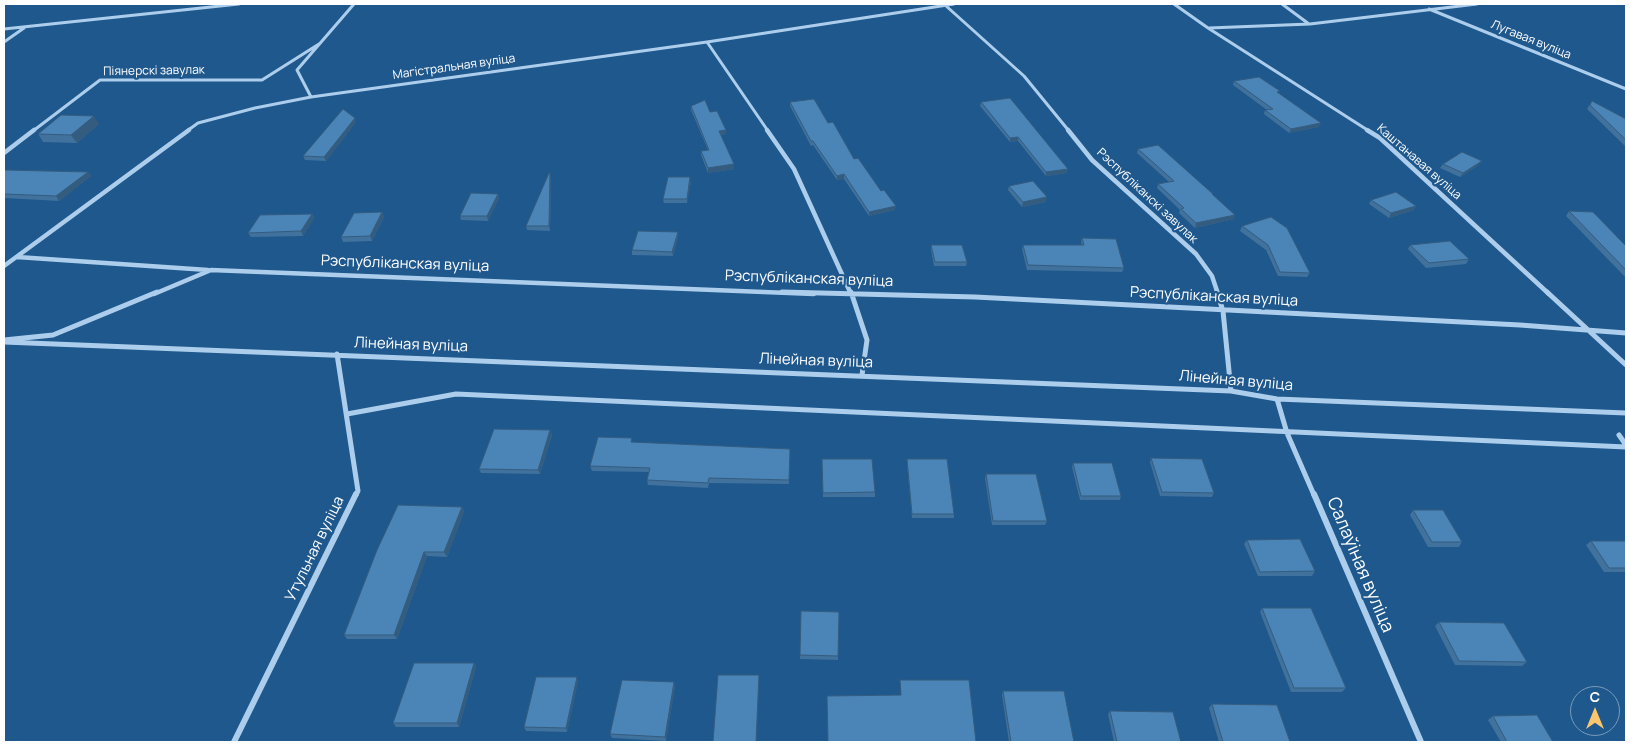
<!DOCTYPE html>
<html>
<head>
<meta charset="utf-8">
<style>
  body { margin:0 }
  #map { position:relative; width:1630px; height:746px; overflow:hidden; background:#1f588d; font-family:Manrope,sans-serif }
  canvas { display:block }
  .frame { position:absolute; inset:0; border:5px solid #fff; pointer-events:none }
  .north { position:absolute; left:1570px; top:686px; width:50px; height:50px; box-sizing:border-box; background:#1f588d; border:1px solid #799bbb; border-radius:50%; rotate:0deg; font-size:14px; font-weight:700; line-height:20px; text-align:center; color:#fff }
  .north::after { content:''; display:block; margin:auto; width:18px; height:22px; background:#fbc56c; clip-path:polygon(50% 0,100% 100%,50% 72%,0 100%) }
</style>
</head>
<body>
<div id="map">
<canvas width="1630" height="746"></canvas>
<div class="frame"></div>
<div class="north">С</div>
</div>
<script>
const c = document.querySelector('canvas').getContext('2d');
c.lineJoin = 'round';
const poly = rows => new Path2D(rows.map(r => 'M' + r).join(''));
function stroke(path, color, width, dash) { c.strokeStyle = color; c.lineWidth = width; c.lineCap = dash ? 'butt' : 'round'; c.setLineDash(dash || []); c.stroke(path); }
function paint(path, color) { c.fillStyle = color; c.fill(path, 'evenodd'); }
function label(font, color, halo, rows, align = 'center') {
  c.font = font + ' Manrope,sans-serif'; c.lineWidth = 4.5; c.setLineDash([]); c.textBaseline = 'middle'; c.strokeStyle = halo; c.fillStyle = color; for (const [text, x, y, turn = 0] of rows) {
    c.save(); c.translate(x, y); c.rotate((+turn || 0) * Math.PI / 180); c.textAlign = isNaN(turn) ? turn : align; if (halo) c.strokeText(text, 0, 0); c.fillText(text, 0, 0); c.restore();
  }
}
const streetFar3 = poly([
  [1174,4,1208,28,1369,131],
  [1282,4,1309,24],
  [945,5,1024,76,1069,131],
  [1429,9,1626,89],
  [1209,28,1310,24,1477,4],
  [4,29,239,4],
  [4,42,24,28],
  [707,42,768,131],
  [311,97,297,70,354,4],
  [33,131,100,80,262,80,319,44],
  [187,131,198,123,255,108,311,97,707,42,954,4]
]);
const streetFar2 = poly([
  [767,130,794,169,851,294],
  [1068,130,1092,160,1196,254,1212,276,1218,294],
  [1367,130,1380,138,1549,294],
  [4,153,34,130],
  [17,257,208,270],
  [4,266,189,130],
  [154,294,211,270,814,294]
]);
const streetFar1 = poly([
  [782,292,975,297,1520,325,1626,333],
  [851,292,867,340,862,375],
  [1217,292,1223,311,1231,391],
  [1547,292,1626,365],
  [4,340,53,335,157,292],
  [4,342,1231,391,1277,399,1626,413],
  [337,354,358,491,356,495],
  [1277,399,1287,433,1314,495],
  [347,414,456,394,1626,447],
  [1619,435,1626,445]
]);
const street = poly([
  [1314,494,1421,742],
  [234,742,356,494]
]);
const wall = poly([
  [1234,81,1279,93,1319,127,1289,133,1264,114,1265,110,1267,110,1233,85],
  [1592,101,1626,119,1626,147,1587,109],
  [790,102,828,123,854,159,895,210,869,216,844,179,837,180,813,145,811,146,790,106],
  [981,102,1067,173,1046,176,1018,141,1010,142,980,106],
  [691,106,710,112,726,134,720,135,734,169,708,173,701,155,701,151,708,150,691,110],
  [356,122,326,161,305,160,303,156],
  [99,124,77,143,43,142,38,134],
  [1138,149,1213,194,1213,195,1234,219,1195,228,1179,213,1180,210,1157,188,1158,184,1169,182,1137,153],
  [1443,164,1479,165,1460,177,1440,168],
  [4,170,88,172,91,176,59,201,4,198],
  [551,177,550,231,527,230,526,226],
  [691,181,687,203,664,203,663,199],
  [1009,186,1046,202,1022,207,1008,190],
  [498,194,499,198,488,221,461,220,460,216],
  [1371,200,1416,206,1414,210,1389,218,1369,204],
  [1569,211,1626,246,1626,278,1566,216],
  [382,212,384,217,372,241,343,242,341,237],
  [312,214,314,218,303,236,251,237,248,233],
  [1242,226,1310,273,1307,277,1278,276,1266,250,1240,231],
  [678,232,678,237,673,256,632,255,632,250],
  [1082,238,1124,268,1122,272,1027,270,1022,249,1023,245,1082,245,1081,242],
  [931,245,967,262,966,266,934,266,931,250],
  [1410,245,1469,259,1466,264,1426,268,1408,249],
  [550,430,552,435,540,474,481,473,479,469],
  [633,443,790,449,789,484,709,483,708,488,648,485,647,480,649,472,592,471,590,466],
  [1151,458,1214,493,1212,497,1160,496,1150,462],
  [822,459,875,492,875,497,823,497],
  [907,459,954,514,954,518,912,518,907,464],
  [1073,463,1121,496,1120,500,1080,500,1072,467],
  [986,474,1047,521,1045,525,992,525,985,478],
  [462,507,464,511,447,557,427,556,397,639,347,639,344,635],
  [1413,510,1462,542,1459,547,1428,547,1410,515],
  [1247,540,1315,571,1312,576,1258,576,1244,544],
  [1591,541,1626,541,1626,572,1604,572,1586,545],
  [1262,608,1346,688,1342,692,1291,692,1260,612],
  [801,611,839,612,838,660,800,659],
  [1439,622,1527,662,1522,666,1455,665,1435,626],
  [474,663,476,667,459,727,396,727,393,723],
  [578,681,567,732,526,731,524,727],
  [674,682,675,686,666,741,612,738,610,734],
  [1003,691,1074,742,1009,742,1002,695],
  [1212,704,1290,742,1219,742,1209,708],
  [1110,711,1181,742,1114,742,1108,714],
  [1493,716,1553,742,1501,742,1488,720]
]);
const shadedWall = poly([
  [94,116,99,124,77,143,71,135],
  [355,118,356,122,326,161,324,157],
  [1321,123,1319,127,1289,133,1291,129],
  [726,130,726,134,719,135,719,131],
  [1018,137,1018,141,1010,142,1010,138],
  [1482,161,1479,165,1460,177,1463,173],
  [734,164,734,169,708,173,708,168],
  [1068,169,1067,173,1046,176,1046,172],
  [88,172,91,176,59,201,56,196],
  [550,173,551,177,550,231,549,226],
  [844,174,844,179,837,180,837,176],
  [690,177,691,181,687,203,687,199],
  [498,194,499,198,488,221,487,216],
  [1047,197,1046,202,1022,207,1023,202],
  [896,206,895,210,869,216,869,212],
  [1416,206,1414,210,1389,218,1391,213],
  [382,212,384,217,372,241,370,236],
  [312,214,314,218,303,236,301,231],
  [1235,215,1234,219,1195,228,1196,223],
  [678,232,678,237,673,256,672,252],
  [550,430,552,435,540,474,538,470],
  [462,507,464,511,447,557,444,552],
  [424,552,427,556,397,639,394,635],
  [474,663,476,667,459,727,457,723],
  [759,675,757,742,756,742],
  [577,677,578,681,567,732,566,728],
  [674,682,675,686,666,741,665,737]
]);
const building = poly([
  [1259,77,1280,91,1277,92,1321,123,1291,129,1265,110,1273,109,1234,81,1259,77],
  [1010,98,1068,169,1046,172,1018,137,1010,138,981,102,1010,98],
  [814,99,828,123,833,122,854,159,858,158,881,191,884,190,896,206,869,212,844,174,837,176,813,141,811,141,790,102,814,99],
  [705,100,710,112,717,111,726,130,719,131,734,164,708,168,701,151,709,150,691,106,705,100],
  [1592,101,1626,119,1626,140,1590,105,1592,101],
  [343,109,355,118,324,157,303,156,343,109],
  [61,115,94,116,71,135,38,134,61,115],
  [1158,145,1213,194,1212,194,1235,215,1196,223,1181,209,1184,208,1158,184,1174,181,1138,149,1158,145],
  [1462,152,1482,161,1463,173,1443,164,1462,152],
  [4,170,88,172,56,196,4,194,4,170],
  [549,173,550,173,549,226,526,226,549,173],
  [668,177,690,177,687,199,663,199,668,177],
  [1033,181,1047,197,1023,202,1009,186,1033,181],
  [1396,192,1416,206,1391,213,1371,200,1396,192],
  [471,193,498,194,487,216,460,216,471,193],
  [1569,211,1593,212,1626,246,1626,270,1569,211],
  [382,212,370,236,341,237,354,213,382,212],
  [312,214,301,231,248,233,260,215,312,214],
  [1271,217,1287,228,1310,273,1280,272,1268,245,1242,226,1271,217],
  [638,231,678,232,672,252,632,250,638,231],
  [1082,238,1116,239,1124,268,1028,265,1023,245,1084,245,1082,238],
  [1450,241,1469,259,1429,263,1410,245,1450,241],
  [931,245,962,245,967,262,935,262,931,245],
  [494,429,550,430,538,470,479,469,494,429],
  [598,437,632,438,631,442,790,449,789,480,709,478,708,483,647,480,650,468,590,466,598,437],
  [1151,458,1202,459,1214,493,1162,492,1151,458],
  [822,459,872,459,875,492,823,493,822,459],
  [907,459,947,459,954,514,912,514,907,459],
  [1073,463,1112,463,1121,496,1081,496,1073,463],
  [986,474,1036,474,1047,521,993,521,986,474],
  [398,505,462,507,444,552,424,552,394,635,344,635,377,550,398,505],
  [1413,510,1443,510,1462,542,1432,542,1413,510],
  [1300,539,1315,571,1260,572,1247,540,1300,539],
  [1591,541,1626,541,1626,568,1609,568,1591,541],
  [1262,608,1311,608,1346,688,1294,688,1262,608],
  [801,611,839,612,838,656,800,655,801,611],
  [1439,622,1504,623,1527,662,1459,661,1439,622],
  [414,663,474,663,457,723,393,723,414,663],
  [718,675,759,675,756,742,713,742,718,675],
  [536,677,577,677,566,728,524,727,536,677],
  [622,680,674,682,665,737,610,734,622,680],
  [900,680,969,680,976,742,828,742,827,696,901,695,900,680],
  [1003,691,1064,691,1074,742,1011,742,1003,691],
  [1212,704,1277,705,1290,742,1223,742,1212,704],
  [1110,711,1173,712,1181,742,1117,742,1110,711],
  [1537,715,1553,742,1507,742,1493,716,1537,715]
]);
const farStreetnames = [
  ["Лугавая вуліца",1531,40,22],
  ["Магістральная вуліца",454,67,-8],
  ["Піянерскі завулак",154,71,-1],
  ["Каштанавая вуліца",1419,162,41],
  ["Рэспубліканскі завулак",1147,196,43]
];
const streetNames = [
  ["Рэспубліканская вуліца",405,264,2],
  ["Рэспубліканская вуліца",809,279,2],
  ["Рэспубліканская вуліца",1214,297,3],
  ["Лінейная вуліца",411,345,2],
  ["Лінейная вуліца",816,361,2],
  ["Лінейная вуліца",1236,381,5],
  ["Утульная вуліца",315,549,-64]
];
const nearStreetnames = [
  ["Салаўіная вуліца",1360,565,67]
];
stroke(streetFar3, '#acceec', 3);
stroke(streetFar2, '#acceec', 4.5);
stroke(streetFar1, '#acceec', 5);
stroke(street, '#acceec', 6);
paint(wall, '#40729d');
paint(shadedWall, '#345c7f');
paint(building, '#4b84b6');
stroke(building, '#345c7f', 1);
label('12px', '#fff', '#1f588d', farStreetnames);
label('15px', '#fff', '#1f588d', streetNames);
label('18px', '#fff', '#1f588d', nearStreetnames);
</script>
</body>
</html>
